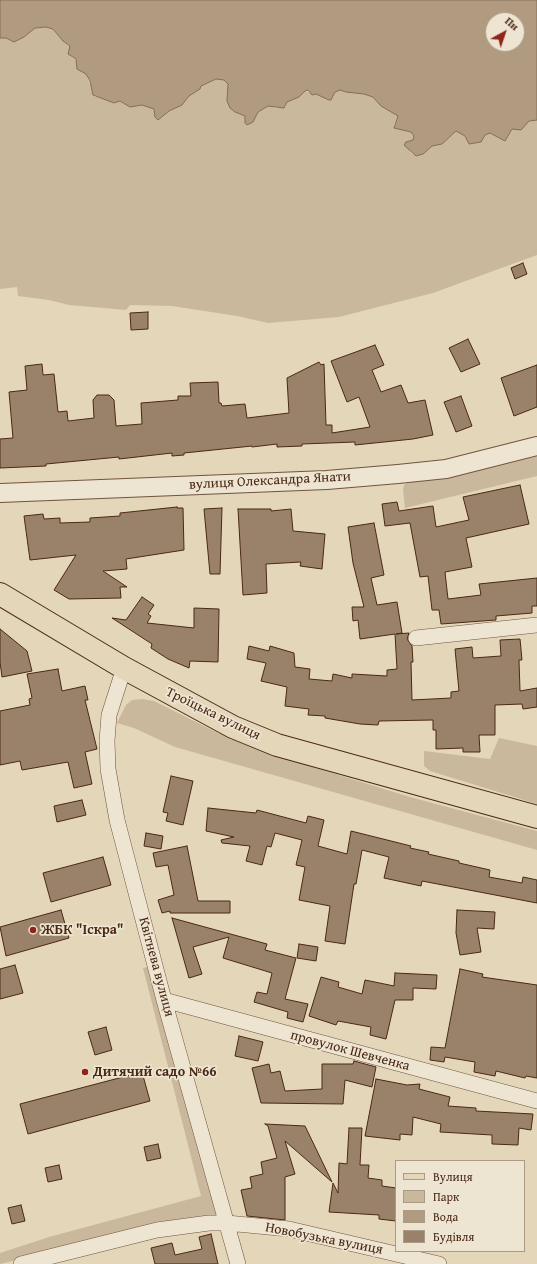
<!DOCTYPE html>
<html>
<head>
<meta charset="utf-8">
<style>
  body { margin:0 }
  #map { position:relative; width:537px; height:1264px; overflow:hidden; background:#e4d6b9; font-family:"Gentium Book Plus",serif }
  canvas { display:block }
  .legend { position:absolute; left:395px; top:1160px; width:130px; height:92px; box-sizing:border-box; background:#ede4d2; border:1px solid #ac9986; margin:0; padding:5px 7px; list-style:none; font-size:12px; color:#4a2814 }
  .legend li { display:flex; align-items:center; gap:8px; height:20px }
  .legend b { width:20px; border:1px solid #ac9986 }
  .north { position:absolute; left:485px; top:12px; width:40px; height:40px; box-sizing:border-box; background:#ede4d2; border:1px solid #ac9986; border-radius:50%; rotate:40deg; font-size:11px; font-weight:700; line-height:16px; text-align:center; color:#4a2814 }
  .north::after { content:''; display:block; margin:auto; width:14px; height:18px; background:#8f2418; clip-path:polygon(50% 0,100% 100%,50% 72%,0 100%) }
</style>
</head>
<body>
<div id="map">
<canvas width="537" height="1264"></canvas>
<ul class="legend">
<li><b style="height:5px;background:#e4d6b9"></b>Вулиця</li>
<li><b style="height:11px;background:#cab89d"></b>Парк</li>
<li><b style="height:11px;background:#b09b81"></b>Вода</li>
<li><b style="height:11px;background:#9a826a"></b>Будівля</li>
</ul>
<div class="north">Пн</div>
</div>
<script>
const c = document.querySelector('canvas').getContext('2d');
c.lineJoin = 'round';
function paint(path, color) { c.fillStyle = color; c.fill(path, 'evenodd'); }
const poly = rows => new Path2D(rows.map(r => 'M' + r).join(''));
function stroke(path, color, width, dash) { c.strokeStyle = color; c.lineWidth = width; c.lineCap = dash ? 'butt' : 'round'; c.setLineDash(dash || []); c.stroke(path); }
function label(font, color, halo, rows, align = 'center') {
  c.font = font + ' "Gentium Book Plus",serif'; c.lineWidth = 3.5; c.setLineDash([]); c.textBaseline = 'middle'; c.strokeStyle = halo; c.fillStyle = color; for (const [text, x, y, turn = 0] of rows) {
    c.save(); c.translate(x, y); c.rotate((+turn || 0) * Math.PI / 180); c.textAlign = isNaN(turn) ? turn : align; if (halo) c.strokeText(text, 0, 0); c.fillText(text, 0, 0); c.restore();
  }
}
const green = poly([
  [46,27,53,29,63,41,70,46,70,56,76,60,78,69,86,74,95,97,100,96,114,103,120,101,130,107,142,105,154,109,158,120,169,111,182,105,189,96,200,89,201,86,216,79,224,80,229,84,235,112,245,116,245,123,253,122,258,112,268,106,277,108,285,107,287,102,301,95,305,91,316,94,335,92,340,90,346,92,364,94,373,97,382,106,398,116,394,125,396,129,399,128,411,132,414,136,413,140,409,142,408,148,412,154,423,154,432,145,442,144,456,131,458,130,473,144,487,133,490,133,505,141,512,129,519,129,532,119,537,120,537,255,433,293,339,317,268,323,237,316,172,306,130,305,126,310,69,305,49,300,18,296,17,287,0,289,0,38,6,38,14,42,35,28],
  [537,454,537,476,405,508,403,490,404,485,407,483],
  [142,699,154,701,218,733,274,755,410,797,537,831,537,850,175,747,134,728,117,723,126,705,132,700],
  [499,738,537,746,537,804,430,771,424,766,424,751,490,759],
  [148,967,217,1214,213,1217,156,1226,0,1264,0,1253,49,1237,201,1196,143,968]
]);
const water = poly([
  [0,0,537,0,537,120,529,121,521,130,512,129,505,141,490,133,485,135,481,142,469,144,465,136,456,131,442,144,432,146,423,154,416,156,404,145,406,142,413,140,414,136,411,132,394,128,398,116,381,106,373,97,364,94,346,92,340,90,335,92,331,100,329,100,316,94,312,95,308,90,305,91,299,97,287,102,284,108,268,106,258,112,253,122,247,125,245,123,245,116,235,112,230,108,227,101,228,84,224,80,216,79,201,86,200,89,189,96,182,105,169,111,158,120,155,117,154,109,142,105,130,107,120,101,114,103,93,95,90,81,86,74,77,69,76,59,68,54,70,46,63,41,53,29,46,27,35,28,24,37,14,42,6,38,0,38,0,0],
  [493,20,517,20,517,44,493,44,493,20]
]);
const building = poly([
  [523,263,527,274,515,279,511,268,523,263],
  [148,312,148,329,131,330,130,313,148,312],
  [468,339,480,364,461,372,449,348,468,339],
  [375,345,384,365,372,370,381,392,401,385,408,403,425,400,433,435,413,439,355,445,355,442,302,444,302,446,277,447,277,444,252,447,252,446,184,453,184,455,172,456,172,453,119,459,119,457,46,464,46,466,0,468,0,439,13,438,9,392,27,390,25,366,42,364,43,375,54,374,58,412,67,411,68,421,94,418,93,400,97,395,109,395,114,400,116,426,142,424,141,403,178,400,178,396,191,396,190,383,218,382,219,403,221,403,222,406,245,404,247,418,289,413,287,378,319,362,321,365,324,364,326,425,332,425,332,433,370,427,359,397,347,402,331,361,375,345],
  [537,365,537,407,514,416,501,378,537,365],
  [461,396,472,426,456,432,444,402,461,396],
  [520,485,529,524,466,538,472,567,445,572,448,599,481,595,479,584,537,578,537,606,532,606,532,613,496,616,496,620,441,624,439,610,432,610,428,576,420,577,410,523,385,526,382,504,397,502,399,511,433,506,436,527,469,520,463,497,520,485],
  [177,507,177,508,183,508,184,550,126,559,127,569,103,571,127,587,120,587,121,598,69,599,54,590,76,555,30,560,24,516,43,514,44,519,60,518,60,523,90,522,90,518,120,516,120,513,177,507],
  [222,508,220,574,210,574,204,509,222,508],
  [238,509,271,509,271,511,291,509,293,531,325,534,322,569,300,566,301,562,266,564,267,593,243,595,238,509],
  [374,523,384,575,371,578,377,605,397,602,402,633,396,634,409,633,407,639,412,646,413,662,411,662,412,700,451,698,451,692,459,691,455,649,472,647,473,658,501,656,500,640,520,639,522,660,519,660,520,691,537,688,537,707,523,709,522,704,495,705,495,735,479,735,480,752,463,752,463,748,436,749,436,730,433,730,433,720,379,721,378,725,360,724,325,718,325,716,308,715,309,709,285,706,287,687,261,681,266,663,247,659,249,646,269,651,270,646,294,653,295,667,310,669,309,679,332,681,333,674,352,678,352,674,387,676,387,670,397,669,395,634,360,639,358,620,353,621,352,607,364,607,353,563,348,527,374,523],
  [142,597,154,605,148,614,151,616,147,623,194,628,194,608,219,609,218,662,190,661,189,668,168,659,151,648,152,644,112,618,126,620,142,597],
  [0,629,27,651,32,671,2,677,0,662,0,629],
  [58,669,62,691,85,686,88,700,85,700,97,749,85,752,92,784,74,788,68,762,22,770,20,761,0,765,0,711,30,705,29,699,32,698,27,674,58,669],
  [171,776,193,781,183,825,166,821,168,813,163,812,171,776],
  [82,800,86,815,57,822,54,806,82,800],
  [208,808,256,813,257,810,306,823,308,816,324,820,318,846,347,854,351,831,411,846,410,848,429,852,428,854,459,861,459,863,490,870,489,877,522,883,523,877,537,880,537,903,422,881,421,886,384,878,389,857,362,850,356,884,354,884,345,944,325,941,330,906,299,900,305,867,296,865,302,840,275,833,271,847,267,846,262,865,246,861,250,846,222,843,221,840,234,837,206,831,208,808],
  [146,833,163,836,161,849,144,846,146,833],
  [187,846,198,901,230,901,230,913,170,913,170,911,162,913,158,900,174,895,168,865,156,867,153,853,187,846],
  [103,857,111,885,51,902,43,873,103,857],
  [61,910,69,938,6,956,0,927,61,910],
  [457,910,495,912,494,929,477,928,481,952,460,955,456,933,457,910],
  [172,918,267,944,265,950,296,958,285,999,308,1004,303,1022,287,1018,288,1012,254,1002,257,992,267,994,272,973,223,958,229,937,193,947,202,974,189,978,172,918],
  [299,944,318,947,316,961,297,958,299,944],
  [15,965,23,993,0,999,0,969,15,965],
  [460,969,483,974,482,977,537,985,537,1078,526,1076,525,1078,496,1071,495,1076,474,1072,475,1062,445,1057,444,1062,430,1060,431,1047,445,1048,460,969],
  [395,973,437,975,436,989,413,988,413,1000,395,1000,386,1039,370,1035,371,1027,338,1021,336,1025,309,1016,321,977,339,982,338,987,362,994,365,980,394,986,395,973],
  [106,1027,112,1050,95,1055,88,1032,106,1027],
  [239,1036,263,1042,258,1061,235,1056,239,1036],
  [354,1061,376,1067,372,1087,345,1080,343,1104,261,1103,252,1068,269,1064,271,1073,280,1071,285,1091,322,1089,322,1064,353,1064,354,1061],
  [142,1072,150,1101,28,1134,20,1104,142,1072],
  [376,1079,407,1085,420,1084,419,1089,450,1097,448,1106,476,1108,476,1111,533,1114,531,1130,519,1128,518,1145,492,1144,492,1135,440,1132,441,1124,413,1117,412,1135,400,1134,400,1140,365,1136,376,1079],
  [265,1124,305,1126,332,1182,285,1141,295,1174,285,1177,285,1220,247,1216,241,1190,252,1188,250,1177,263,1174,261,1162,277,1158,268,1126,265,1124],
  [349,1128,362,1128,360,1165,369,1165,368,1178,382,1180,382,1186,396,1188,396,1221,379,1219,379,1215,329,1212,333,1183,338,1193,339,1163,347,1164,349,1128],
  [158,1144,161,1158,147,1161,144,1147,158,1144],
  [59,1165,62,1179,48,1182,45,1168,59,1165],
  [21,1205,25,1221,12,1224,8,1208,21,1205],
  [211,1234,218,1264,155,1264,151,1248,172,1243,175,1255,202,1249,199,1237,211,1234]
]);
const minor = poly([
  [416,638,537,625],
  [124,668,109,715,107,741,108,769,117,820,164,1000,238,1264],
  [164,1000,537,1101],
  [21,1264,157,1230,209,1223,227,1223,289,1229,439,1264]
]);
const tertiary = poly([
  [0,493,327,480,398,474,446,469,537,446]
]);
const primary = poly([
  [0,594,124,668,233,727,277,745,537,817]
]);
const markers = [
  [33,930,4,"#8f2418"],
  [85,1072,4,"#8f2418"]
];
const streetNames = [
  ["вулиця Олександра Янати",270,481,-3],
  ["Троїцька вулиця",213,714,26],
  ["Квітнева вулиця",156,967,75],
  ["провулок Шевченка",350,1051,15],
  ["Новобузька вулиця",324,1239,11]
];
const poiNames = [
  ["ЖБК \"Іскра\"",41,930],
  ["Дитячий садо №66",93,1072]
];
paint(green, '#cab89d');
paint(water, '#b09b81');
stroke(water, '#876d55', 1);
paint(building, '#9a826a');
stroke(building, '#4a2814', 1);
stroke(minor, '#70543d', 16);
stroke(tertiary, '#70543d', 20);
stroke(primary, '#4a2814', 24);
stroke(minor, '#ede4d2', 15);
stroke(tertiary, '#ede4d2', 18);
stroke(primary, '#e4d6b9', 22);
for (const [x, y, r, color] of markers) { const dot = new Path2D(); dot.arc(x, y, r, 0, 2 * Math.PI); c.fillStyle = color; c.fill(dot); stroke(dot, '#ede4d2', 1.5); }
label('14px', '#4a2814', '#ede4d2', streetNames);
label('bold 14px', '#4a2814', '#ede4d2', poiNames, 'left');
</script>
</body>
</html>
